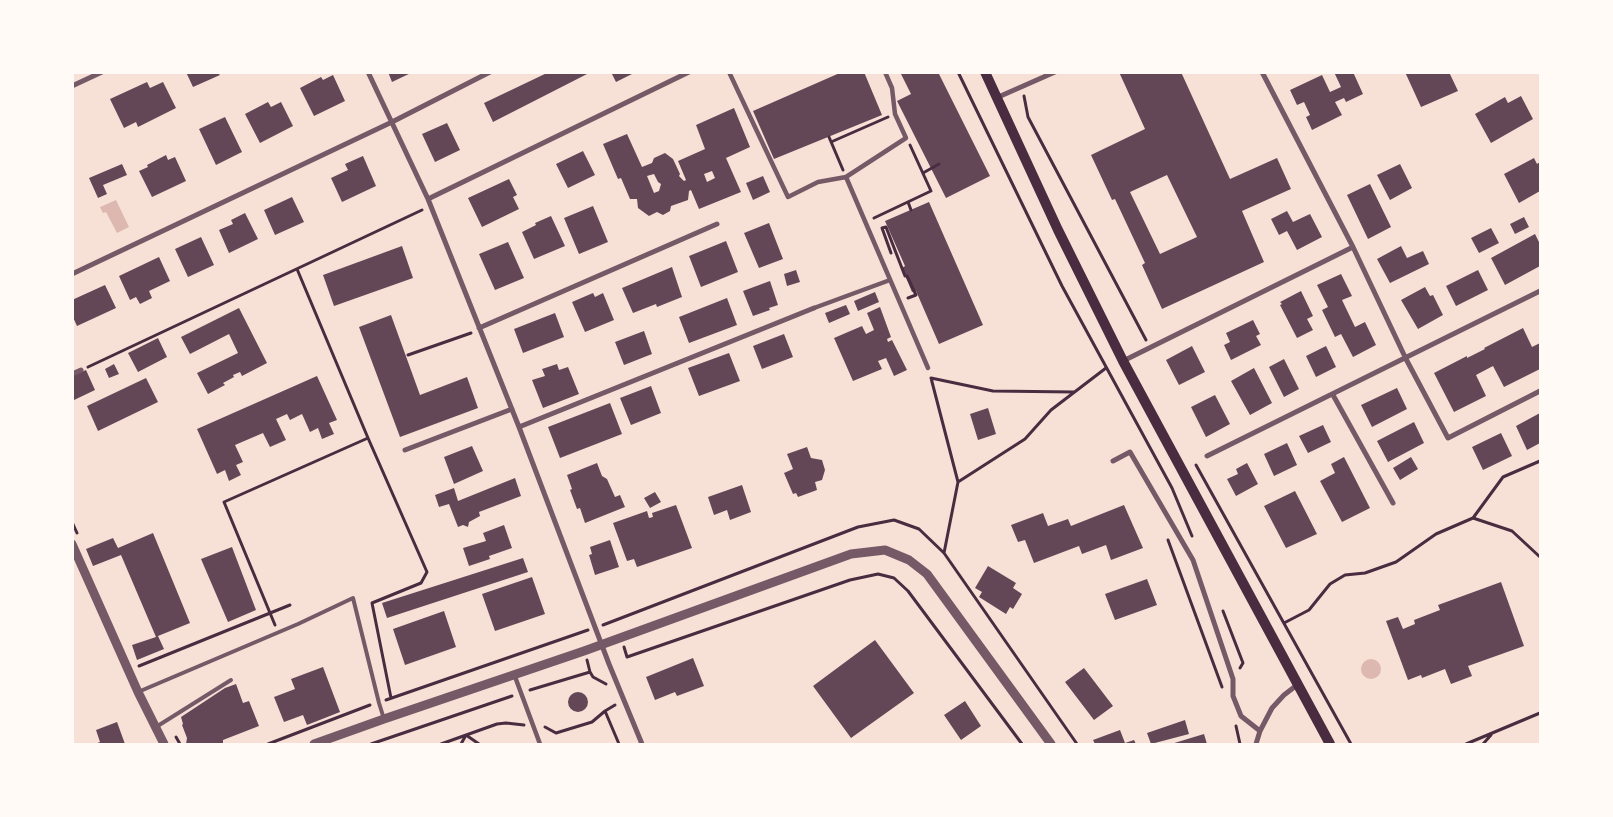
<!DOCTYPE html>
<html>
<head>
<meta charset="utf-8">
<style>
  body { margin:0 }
  #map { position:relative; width:1613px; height:817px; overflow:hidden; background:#f7e1d7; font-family:Barlow,sans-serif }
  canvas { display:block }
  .frame { position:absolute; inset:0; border:74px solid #fffaf5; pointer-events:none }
</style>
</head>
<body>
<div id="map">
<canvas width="1613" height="817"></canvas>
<div class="frame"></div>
</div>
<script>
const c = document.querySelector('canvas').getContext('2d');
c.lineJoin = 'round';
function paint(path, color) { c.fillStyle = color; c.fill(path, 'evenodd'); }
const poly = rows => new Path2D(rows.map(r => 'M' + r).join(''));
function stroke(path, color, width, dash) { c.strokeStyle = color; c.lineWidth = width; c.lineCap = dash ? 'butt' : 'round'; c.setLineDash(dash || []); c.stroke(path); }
const water = poly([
  [116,200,129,227,117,233,106,212,103,213,100,207],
  '1361 669a10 10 0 1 1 20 0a10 10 0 1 1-20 0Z'
]);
const building = poly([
  [186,72,217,72,220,75,193,87],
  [388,72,413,72,392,82],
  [549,72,591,72,493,122,484,103],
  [611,72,636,72,616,82],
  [842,72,864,72,882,115,774,159,753,111],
  [900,72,938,72,990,176,946,198,897,101,911,94],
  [1119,72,1181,72,1230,179,1277,158,1291,189,1242,211,1264,262,1162,309,1142,265,1145,263,1115,199,1112,200,1091,155,1145,129],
  [1167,175,1197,237,1160,254,1130,192],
  [1334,72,1353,72,1363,94,1346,102,1344,98,1335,102,1342,115,1312,130,1306,117,1310,115,1304,102,1297,105,1290,90,1322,75,1330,92,1341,87],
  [1405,72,1449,72,1458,91,1421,107],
  [333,75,345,101,314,116,300,88,321,77,323,80],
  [147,82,150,88,163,82,176,108,138,127,136,122,124,128,110,99],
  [1521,96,1533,119,1491,143,1475,114,1505,97,1508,103],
  [268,102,271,107,281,102,293,126,260,143,245,114],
  [734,108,750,147,726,158,741,192,699,209,691,190,689,191,688,200,671,206,670,211,663,215,657,212,649,216,638,208,637,199,630,199,621,178,618,179,603,144,627,134,642,167,652,163,654,158,665,153,673,159,680,174,679,176,684,181,686,180,678,161,705,149,696,125],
  [712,171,715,178,707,182,704,174],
  [654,174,658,182,661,184,659,191,654,193,647,176],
  [225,117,242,152,216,165,199,129],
  [447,123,460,150,435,162,422,134],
  [583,151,595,175,568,188,556,164],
  [166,155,168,160,175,157,186,181,152,197,139,171,148,167,147,165],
  [363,156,376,186,342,202,331,178,348,170,345,164],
  [1534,158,1537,164,1540,162,1540,191,1519,203,1504,174],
  [122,164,127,175,103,185,107,194,98,198,89,178],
  [1400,164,1412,188,1390,200,1377,175],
  [763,176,770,192,753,200,746,183],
  [509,179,517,195,513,197,519,209,482,227,468,198],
  [1370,184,1391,227,1368,239,1347,195],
  [292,197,304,222,275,235,264,210],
  [929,202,983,325,939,344,916,291,912,292,902,268,905,266,885,221],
  [593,206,608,242,579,254,564,218],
  [1287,211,1293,222,1310,214,1322,237,1297,250,1287,231,1279,235,1271,219],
  [245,213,258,239,229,253,219,230,233,224,231,220],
  [551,216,565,246,534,259,522,232,536,225,535,223],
  [1524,217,1529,227,1515,234,1510,224],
  [769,223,783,259,759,268,744,233],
  [1491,228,1499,243,1479,253,1471,238],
  [1535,234,1540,244,1540,266,1505,285,1491,258],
  [201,237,214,265,188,277,175,249],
  [726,241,738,272,701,287,689,256],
  [508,242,524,278,495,290,479,254],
  [402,246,413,278,334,306,323,275],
  [1401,246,1407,258,1423,251,1429,264,1390,283,1377,259],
  [159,257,170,281,149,291,152,298,140,304,136,297,130,300,119,276],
  [672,267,682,297,657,307,656,304,633,313,622,288],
  [796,270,800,282,787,286,784,274],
  [1478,270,1488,290,1456,306,1446,286],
  [1341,274,1352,296,1342,300,1355,327,1365,322,1376,345,1353,357,1341,334,1335,337,1322,310,1328,307,1317,285],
  [770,281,778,305,769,308,770,310,753,316,743,291],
  [105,285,116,308,77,326,72,315,72,300],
  [1425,287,1430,296,1433,295,1443,315,1418,329,1401,300],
  [1301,291,1313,316,1307,319,1313,330,1297,338,1280,305,1282,304,1280,302],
  [875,292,879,302,858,311,854,301],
  [593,293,595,297,603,293,614,320,585,332,572,302],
  [727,298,737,325,689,343,679,317],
  [846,305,850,314,829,323,825,313],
  [880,307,891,337,887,339,888,342,892,340,907,370,894,376,886,358,878,361,882,369,853,381,834,338,862,326,866,334,874,330,867,313],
  [239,308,267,363,242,376,240,372,233,375,234,377,223,383,225,385,208,394,197,373,238,353,229,334,190,354,181,337],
  [555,313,564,337,523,353,514,329],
  [391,315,420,395,467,377,478,408,400,437,359,327],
  [1253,320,1260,334,1256,336,1261,345,1231,360,1224,345,1230,342,1226,333],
  [1523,328,1532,347,1540,343,1540,358,1539,359,1540,369,1504,387,1493,366,1476,375,1486,396,1454,412,1434,373,1467,356,1467,358,1485,349,1484,348],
  [644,331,652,354,624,365,615,342],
  [784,334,793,357,762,369,753,346],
  [158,338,167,357,138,372,128,353],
  [1192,346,1205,372,1179,385,1166,360],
  [1326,346,1336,367,1316,377,1306,356],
  [729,353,740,381,699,396,688,368],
  [1284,359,1299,389,1284,397,1269,367],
  [114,364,119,374,109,378,105,369],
  [557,364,559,370,568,367,579,394,543,408,532,380,545,376,542,369],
  [1254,368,1272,403,1250,415,1231,381],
  [86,370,95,390,72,401,72,376],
  [317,376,337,420,329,423,334,434,322,439,318,428,310,432,302,414,290,420,287,414,276,419,286,440,270,447,263,433,235,445,243,462,236,465,241,475,229,481,225,470,217,474,197,429],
  [146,378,158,402,98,431,87,406],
  [651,386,661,413,631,425,620,398],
  [1397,388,1407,409,1372,427,1361,405],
  [1215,395,1230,424,1206,437,1191,407],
  [610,403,622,434,560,458,548,427],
  [988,408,996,434,978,440,970,414],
  [1540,413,1540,443,1527,450,1516,426],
  [1414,422,1424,443,1388,462,1377,441],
  [1323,425,1331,442,1308,453,1299,436],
  [1501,433,1512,456,1483,470,1472,447],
  [1287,443,1297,465,1274,476,1264,454],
  [472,446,483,471,454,484,444,457],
  [807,447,811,458,822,460,825,470,822,480,815,482,817,490,798,497,796,493,793,494,784,473,793,469,787,454],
  [1344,457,1370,508,1342,522,1320,481,1335,473,1331,464],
  [1411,457,1418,469,1400,480,1393,468],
  [597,463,602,476,607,479,615,497,620,495,625,507,585,523,580,508,577,509,570,490,572,489,567,475],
  [1247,463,1258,484,1236,496,1227,479,1238,474,1236,469],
  [515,478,521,496,479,512,480,516,469,522,468,527,463,525,458,527,449,504,439,507,435,495,454,488,458,501],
  [742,485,751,512,730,520,727,510,714,515,708,497],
  [1295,491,1317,534,1286,548,1264,506],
  [655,492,661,502,650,508,644,498],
  [676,505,692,548,637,567,634,559,627,561,613,523,647,511,649,518,653,517,652,513],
  [1124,505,1143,548,1111,560,1106,545,1082,554,1079,546,1034,563,1025,540,1018,542,1011,525,1043,513,1048,526,1068,519,1071,526],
  [504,525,512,548,489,556,490,559,469,566,463,548,486,541,483,533],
  [153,533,190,623,158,636,164,649,137,660,132,645,156,637,121,555,93,566,86,549,113,538,118,548],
  [610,540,619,567,595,575,589,555,592,554,590,547],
  [232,547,256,610,228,622,201,559],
  [523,558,528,572,387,618,382,603],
  [988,566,1016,583,1013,588,1022,594,1013,609,1010,607,1006,614,979,597,982,592,975,588],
  [532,577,545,614,495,631,482,594],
  [1147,579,1157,605,1115,620,1105,594],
  [1501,582,1524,646,1468,666,1472,676,1451,684,1445,669,1422,678,1421,675,1408,680,1386,621,1398,617,1403,629,1415,624,1414,620,1440,610,1438,605],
  [444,611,456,647,405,665,393,629],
  [875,640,914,693,851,738,813,686],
  [693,658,704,686,677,696,675,692,655,700,646,677],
  [323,667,340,712,307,725,303,715,284,722,274,697,295,689,291,679],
  [1084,668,1113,706,1094,720,1065,682],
  [236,684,243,703,249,701,259,726,223,740,223,744,186,744,187,738,182,725,183,724,181,717,225,688],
  '568 702a10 10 0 1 1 20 0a10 10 0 1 1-20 0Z',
  [965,701,981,726,961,740,944,715],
  [1185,720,1189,734,1151,744,1147,733],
  [117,722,125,744,95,744,100,742,96,730],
  [1120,730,1125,743,1134,740,1136,744,1095,744,1093,740],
  [1204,734,1207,744,1171,744]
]);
const path = poly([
  [958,72,1062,286,1172,488,1192,536],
  [1024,96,1028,117,1146,340],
  [829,137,843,170],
  [831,142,888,117],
  [923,173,939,164],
  [908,202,911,210],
  [874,218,931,191,910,145],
  [891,253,882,228,886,227,905,276],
  [297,269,368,438,427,572,421,583,372,603,391,698],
  [907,276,916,295,908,298],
  [408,355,471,333],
  [88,367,422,210],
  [931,378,993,391,1074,392],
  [931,378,958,482],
  [1196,465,1351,744],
  [1473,518,1512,531,1540,557],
  [72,522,77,533],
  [1168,540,1222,687],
  [944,553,958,482,1025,439,1051,410,1106,368],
  [1223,611,1243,663,1240,668],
  [1284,623,1309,610,1330,584,1345,575,1365,573,1396,562,1436,534,1473,518,1503,477,1540,461],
  [275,625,224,502,368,438],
  [603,625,858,527,894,520,919,529,944,553,1077,744],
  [624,647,627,657,850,580,878,574,894,578,908,591,1022,744],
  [587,660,590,672],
  [139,666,290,605],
  [530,690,590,672,593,677,606,684],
  [386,700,588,630],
  [605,711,615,705],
  [1236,726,1240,744],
  [545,727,556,733,592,722,605,711,619,744],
  [176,737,180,744],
  [268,744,370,705],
  [371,744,512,696],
  [441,744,497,724,506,723,524,725],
  [461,744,466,735,479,744],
  [1466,744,1540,713],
  [1483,744,1491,735]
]);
const service = poly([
  [138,692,298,624,353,598,379,703,384,719],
  [156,727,231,680]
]);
const pedestrian = poly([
  [729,72,788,197,818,182,846,177],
  [885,72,892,88,895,114,906,138,846,177,928,368],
  [814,308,890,280],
  [514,674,540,744]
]);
const minor = poly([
  [368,72,428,199,519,427,609,664,642,744],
  [1262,72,1353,247,1406,359,1448,438,1540,391],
  [72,86,102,72],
  [996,98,1055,72],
  [428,199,689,72],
  [72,274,392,122,490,72],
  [479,328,717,224],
  [1123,361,1353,247],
  [72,374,81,370],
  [1333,395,1393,503],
  [519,427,814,308],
  [405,450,512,409],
  [1207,456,1540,291],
  [1113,461,1130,452,1193,560,1233,679,1233,696,1241,716,1260,731],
  [1256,744,1260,731,1272,708,1284,695,1297,685]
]);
const tertiary = poly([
  [72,544,138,692,164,744],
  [314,744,384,719,584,651,851,554,885,550,909,560,927,574,1051,744]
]);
const secondary = poly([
  [985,72,1058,230,1123,361,1330,744]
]);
paint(water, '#dcb8b0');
paint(building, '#644757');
stroke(path, '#4a2c40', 3);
stroke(service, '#755966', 4);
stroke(pedestrian, '#755966', 4.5);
stroke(minor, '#755966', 5);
stroke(tertiary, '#755966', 9);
stroke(secondary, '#4a2c40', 10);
</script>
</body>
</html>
